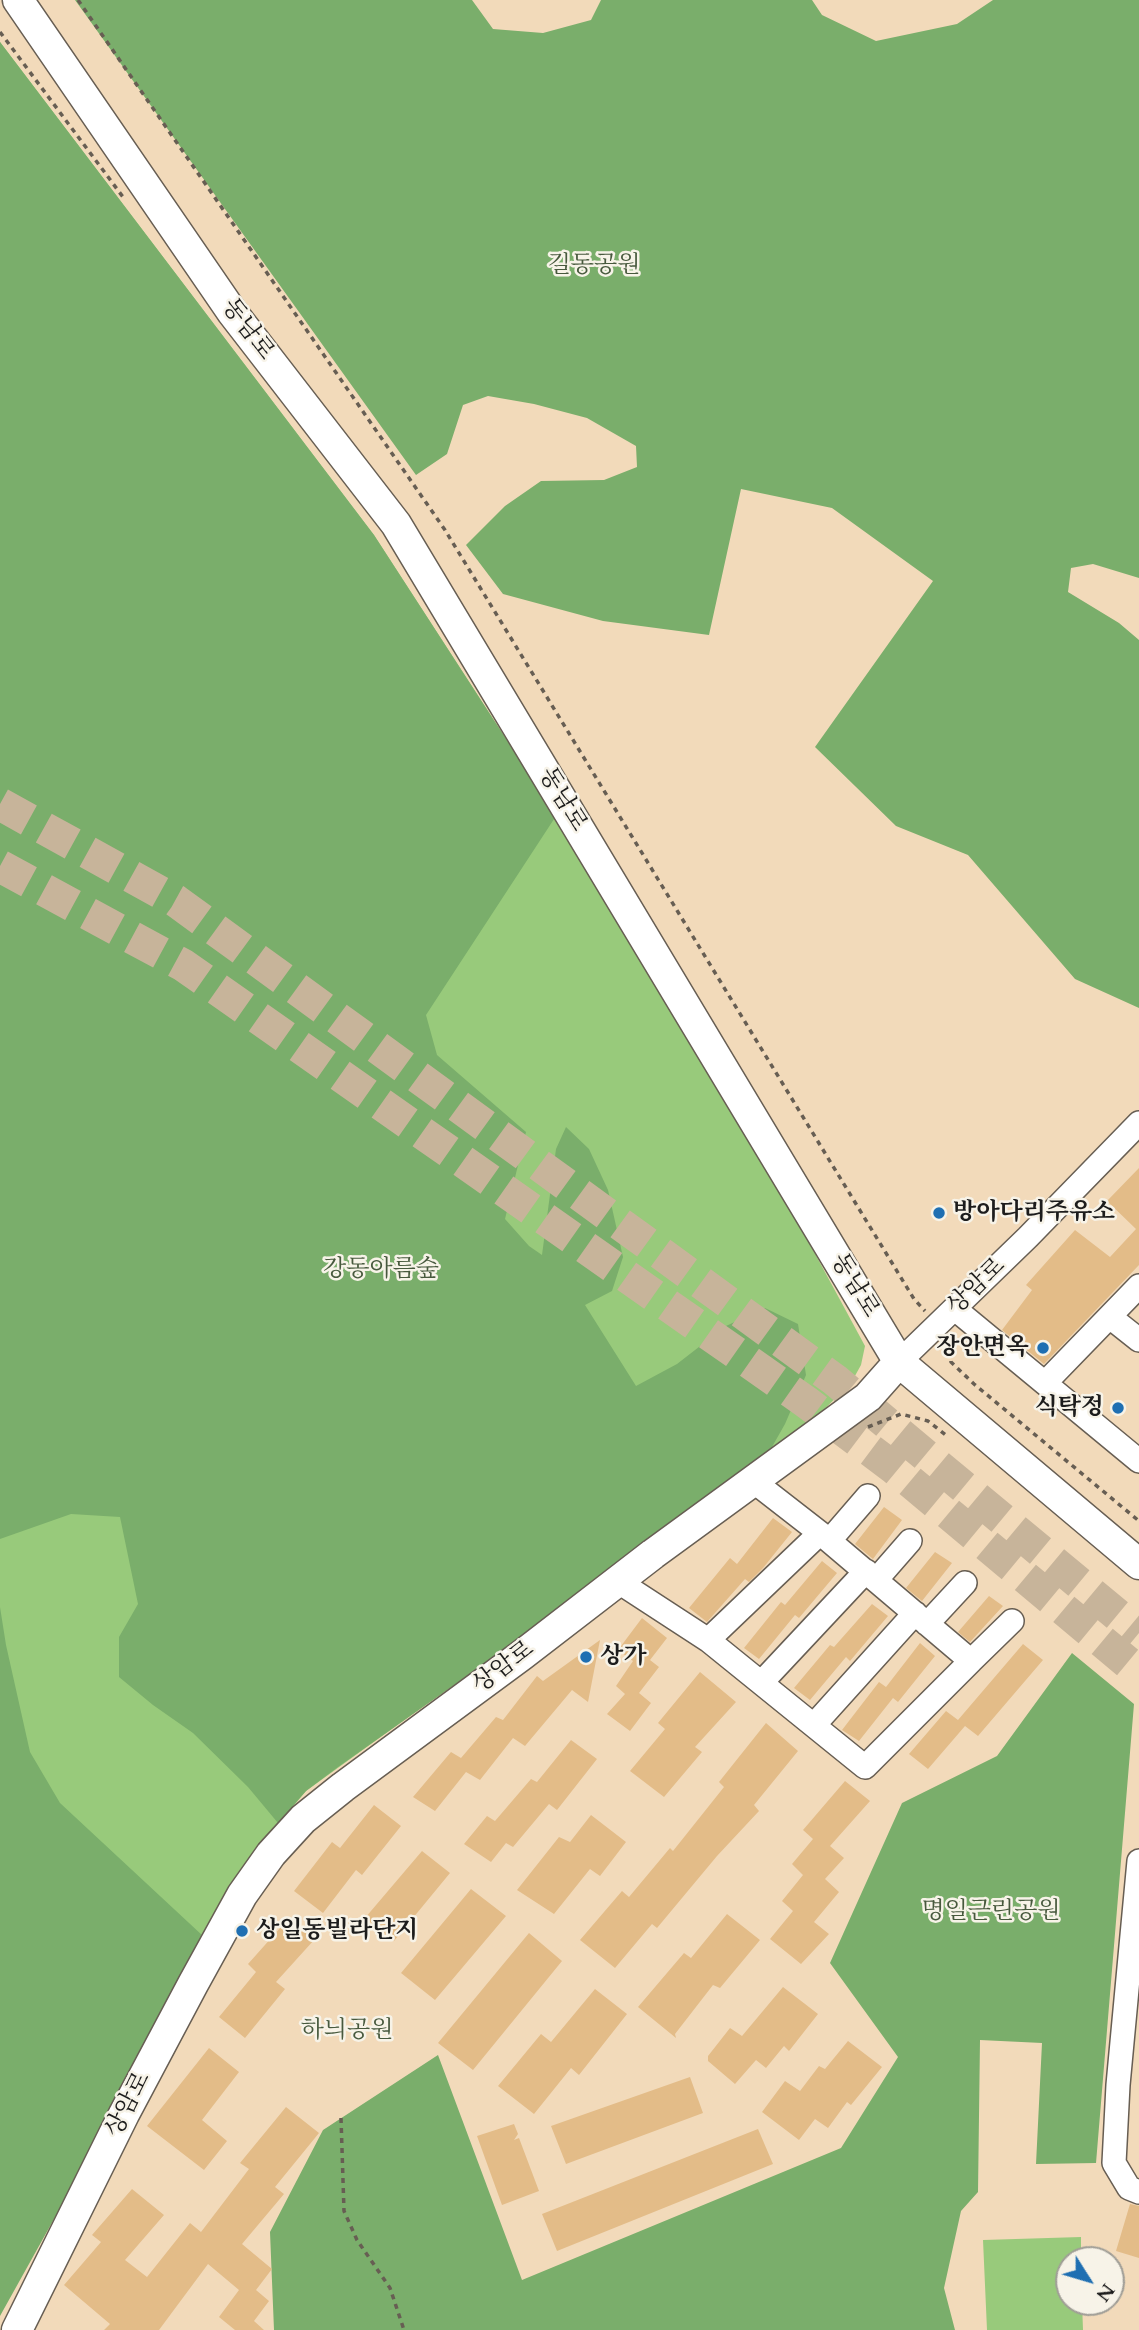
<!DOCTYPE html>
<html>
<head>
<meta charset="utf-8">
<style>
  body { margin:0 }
  #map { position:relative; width:1139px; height:2330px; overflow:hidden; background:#f2daba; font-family:Cardo,serif }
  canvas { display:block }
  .north { position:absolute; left:1055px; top:2246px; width:70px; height:70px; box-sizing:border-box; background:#f7f3e8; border:2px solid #9f9d96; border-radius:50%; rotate:127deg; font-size:19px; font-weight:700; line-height:28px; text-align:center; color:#1c1c1c }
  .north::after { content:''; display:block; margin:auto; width:24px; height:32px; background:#1f6fb2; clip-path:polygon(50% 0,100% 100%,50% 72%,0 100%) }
</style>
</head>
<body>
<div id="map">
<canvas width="1139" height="2330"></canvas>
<div class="north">N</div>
</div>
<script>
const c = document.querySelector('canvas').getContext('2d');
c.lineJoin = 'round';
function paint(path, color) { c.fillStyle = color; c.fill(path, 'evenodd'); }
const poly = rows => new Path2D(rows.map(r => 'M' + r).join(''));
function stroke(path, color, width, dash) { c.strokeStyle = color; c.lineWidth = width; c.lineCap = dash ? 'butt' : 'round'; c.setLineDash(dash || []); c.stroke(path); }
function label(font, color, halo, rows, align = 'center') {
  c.font = font + ' Cardo,"Noto Serif KR",serif'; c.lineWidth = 5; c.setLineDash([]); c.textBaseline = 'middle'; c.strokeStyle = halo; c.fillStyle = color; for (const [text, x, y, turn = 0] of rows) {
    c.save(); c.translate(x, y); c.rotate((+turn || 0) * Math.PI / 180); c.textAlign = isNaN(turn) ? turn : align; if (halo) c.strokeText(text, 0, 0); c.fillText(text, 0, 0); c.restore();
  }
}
const green = poly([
  [0,42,374,535,556,816,799,1224,865,1346,861,1365,851,1383,799,1434,306,1791,248,1860,212,1918,172,1997,0,2315],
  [1081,2237,1081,2260,1069,2260,1069,2302,1082,2302,1083,2330,987,2330,983,2240]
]);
const forest = poly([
  [75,0,472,0,493,29,543,33,591,20,601,0,812,0,822,15,876,41,957,24,993,0,1139,0,1139,578,1093,564,1071,568,1068,592,1119,623,1139,640,1139,1008,1075,979,968,855,896,826,815,747,933,581,832,508,741,489,709,635,603,621,503,594,466,545,505,506,541,481,604,480,637,467,636,446,587,418,534,404,488,396,463,405,447,454,416,475],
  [0,42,374,535,556,816,426,1015,437,1055,526,1132,505,1219,529,1246,542,1255,556,1149,566,1127,589,1149,608,1190,623,1257,612,1291,585,1305,636,1386,677,1364,726,1326,765,1308,798,1324,806,1375,785,1424,764,1461,647,1549,338,1767,306,1791,278,1823,248,1787,193,1733,153,1705,119,1677,119,1637,138,1604,120,1517,71,1514,0,1539],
  [0,1607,6,1645,30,1752,60,1803,203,1936,98,2140,0,2316],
  [1072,1653,1134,1704,1096,2163,1036,2164,1042,2043,980,2040,978,2192,961,2211,944,2288,955,2330,274,2330,270,2232,323,2130,438,2055,522,2280,841,2148,898,2057,830,1963,902,1803,997,1756]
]);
const building = poly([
  [1139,1168,1139,1265,1044,1364,1002,1330,1032,1290,1026,1285,1075,1230,1110,1257,1136,1229,1107,1201],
  [884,1507,902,1520,873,1559,855,1544],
  [773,1518,792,1532,763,1568,749,1582,745,1579,707,1622,689,1608,730,1558,737,1564],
  [935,1552,952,1563,922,1601,906,1588],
  [822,1561,837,1573,799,1618,795,1615,759,1659,744,1648,781,1602,785,1605],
  [989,1596,1003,1606,970,1642,958,1632],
  [872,1604,888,1616,850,1661,846,1657,810,1700,794,1688,830,1645,834,1647],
  [642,1618,667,1638,650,1660,659,1667,639,1693,651,1703,630,1731,607,1714,625,1694,616,1686,633,1661,618,1650],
  [600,1640,588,1702,572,1690,525,1746,513,1738,480,1780,466,1772,435,1811,413,1797,451,1752,461,1758,496,1717,503,1720,537,1676,543,1681],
  [920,1643,935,1656,898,1702,893,1698,859,1741,842,1730,879,1682,886,1687],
  [1023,1644,1043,1660,978,1736,965,1726,928,1769,909,1754,946,1711,958,1720],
  [700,1672,736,1702,695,1747,702,1752,664,1797,630,1771,665,1729,658,1723],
  [766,1723,798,1751,754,1805,759,1811,717,1856,657,1928,652,1924,615,1968,580,1940,622,1891,629,1897,670,1848,673,1851,724,1787,719,1782],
  [571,1740,597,1759,557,1810,549,1804,513,1847,506,1843,491,1862,464,1844,487,1816,495,1821,531,1779,537,1782],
  [845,1781,870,1801,830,1846,844,1858,825,1879,839,1892,814,1922,829,1934,801,1964,770,1939,793,1911,782,1901,803,1875,792,1864,813,1839,803,1830],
  [374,1805,401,1826,362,1875,356,1870,323,1913,294,1891,332,1842,340,1848],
  [591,1815,626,1842,600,1876,590,1869,554,1914,517,1890,559,1837,570,1842],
  [422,1851,450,1873,394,1941,365,1918],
  [471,1889,506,1916,435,2000,401,1973],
  [727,1914,760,1940,720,1988,713,1985,675,2034,676,2038,638,2007,684,1953,691,1958],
  [289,1918,314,1940,276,1982,285,1989,245,2038,219,2017,256,1972,248,1964],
  [529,1933,562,1961,473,2070,438,2043],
  [783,1987,818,2014,789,2051,784,2046,766,2068,756,2060,735,2084,708,2061,708,2056,730,2028,742,2036],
  [595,1989,627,2014,579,2075,571,2068,534,2114,498,2086,541,2034,551,2042],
  [848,2041,882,2067,851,2105,847,2102,828,2128,815,2119,799,2140,762,2112,785,2081,800,2091,819,2066,825,2069],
  [209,2048,239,2072,202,2120,227,2141,204,2170,147,2126],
  [690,2077,703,2113,566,2164,551,2126],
  [286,2107,319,2133,275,2187,284,2194,242,2244,272,2269,256,2290,269,2301,254,2321,264,2330,235,2330,219,2317,239,2290,208,2264,159,2330,104,2330,110,2324,64,2285,101,2242,92,2235,132,2189,164,2215,125,2260,147,2277,190,2223,201,2232,249,2169,240,2163],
  [514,2124,518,2134,514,2140,519,2138,539,2191,502,2205,477,2136],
  [758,2129,773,2164,557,2251,542,2214],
  [1130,2204,1139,2206,1139,2258,1116,2251]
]);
const highwayTunnel = poly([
  [0,804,176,901,835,1380,1139,1633],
  [0,866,183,965,806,1402,894,1468,1139,1672]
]);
const path = poly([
  [78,0,445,530,914,1299,925,1311],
  [0,32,123,197],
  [950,1341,951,1362,974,1384,1139,1521],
  [868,1427,901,1414,928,1421,947,1436],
  [341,2118,344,2211,357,2240,390,2288,404,2330]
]);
const minor = poly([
  [955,1309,1139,1461],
  [1110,1317,1139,1340],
  [899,1362,1028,1237,1139,1123],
  [1045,1383,1139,1286],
  [757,1484,820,1533],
  [830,1540,868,1496],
  [876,1580,910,1541],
  [619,1582,708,1640,865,1767,971,1661,820,1533,708,1640],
  [927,1624,965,1583],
  [971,1661,1012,1621],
  [762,1682,866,1571],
  [814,1725,915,1613],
  [1139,1861,1118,2085,1114,2163,1129,2188,1139,2192]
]);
const major = poly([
  [18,0,232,312,396,524,899,1362,1139,1564],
  [17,2330,124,2114,193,1984,242,1895,271,1854,303,1819,343,1787,522,1655,653,1554,868,1397,899,1362]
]);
const markers = [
  [939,1213,7,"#1f6fb2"],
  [1043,1348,7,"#1f6fb2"],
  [1118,1408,7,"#1f6fb2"],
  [586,1657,7,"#1f6fb2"],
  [242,1931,7,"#1f6fb2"]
];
const parkNames = [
  ["길동공원",594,266],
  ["강동아름숲",381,1270],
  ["명일근린공원",991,1912],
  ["하늬공원",347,2031]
];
const streetNames = [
  ["동남로",247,330,53],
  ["동남로",562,800,59],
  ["동남로",854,1286,59],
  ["상암로",977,1287,-44],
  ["상암로",504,1668,-37],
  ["상암로",129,2105,-63]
];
const poiNames = [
  ["방아다리주유소",953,1213],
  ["장안면옥",1029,1348,"right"],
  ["식탁정",1104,1408,"right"],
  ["상가",600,1657],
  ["상일동빌라단지",256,1931]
];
paint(green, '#98ca7b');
paint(forest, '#7aae6b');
paint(building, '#e3bc88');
stroke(highwayTunnel, '#c7b49a', 33, [33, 17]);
stroke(minor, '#675e53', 26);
stroke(major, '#675e53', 33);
stroke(path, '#675e53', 3.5, [5, 5]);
stroke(minor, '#fff', 23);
stroke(major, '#fff', 30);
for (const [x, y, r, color] of markers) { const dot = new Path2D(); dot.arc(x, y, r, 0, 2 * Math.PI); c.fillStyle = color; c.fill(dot); stroke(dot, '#f7f3e8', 2.5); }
label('24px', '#47593d', '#f7f3e8', parkNames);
label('24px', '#1c1c1c', '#f7f3e8', streetNames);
label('bold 24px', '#1c1c1c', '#f7f3e8', poiNames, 'left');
</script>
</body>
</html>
